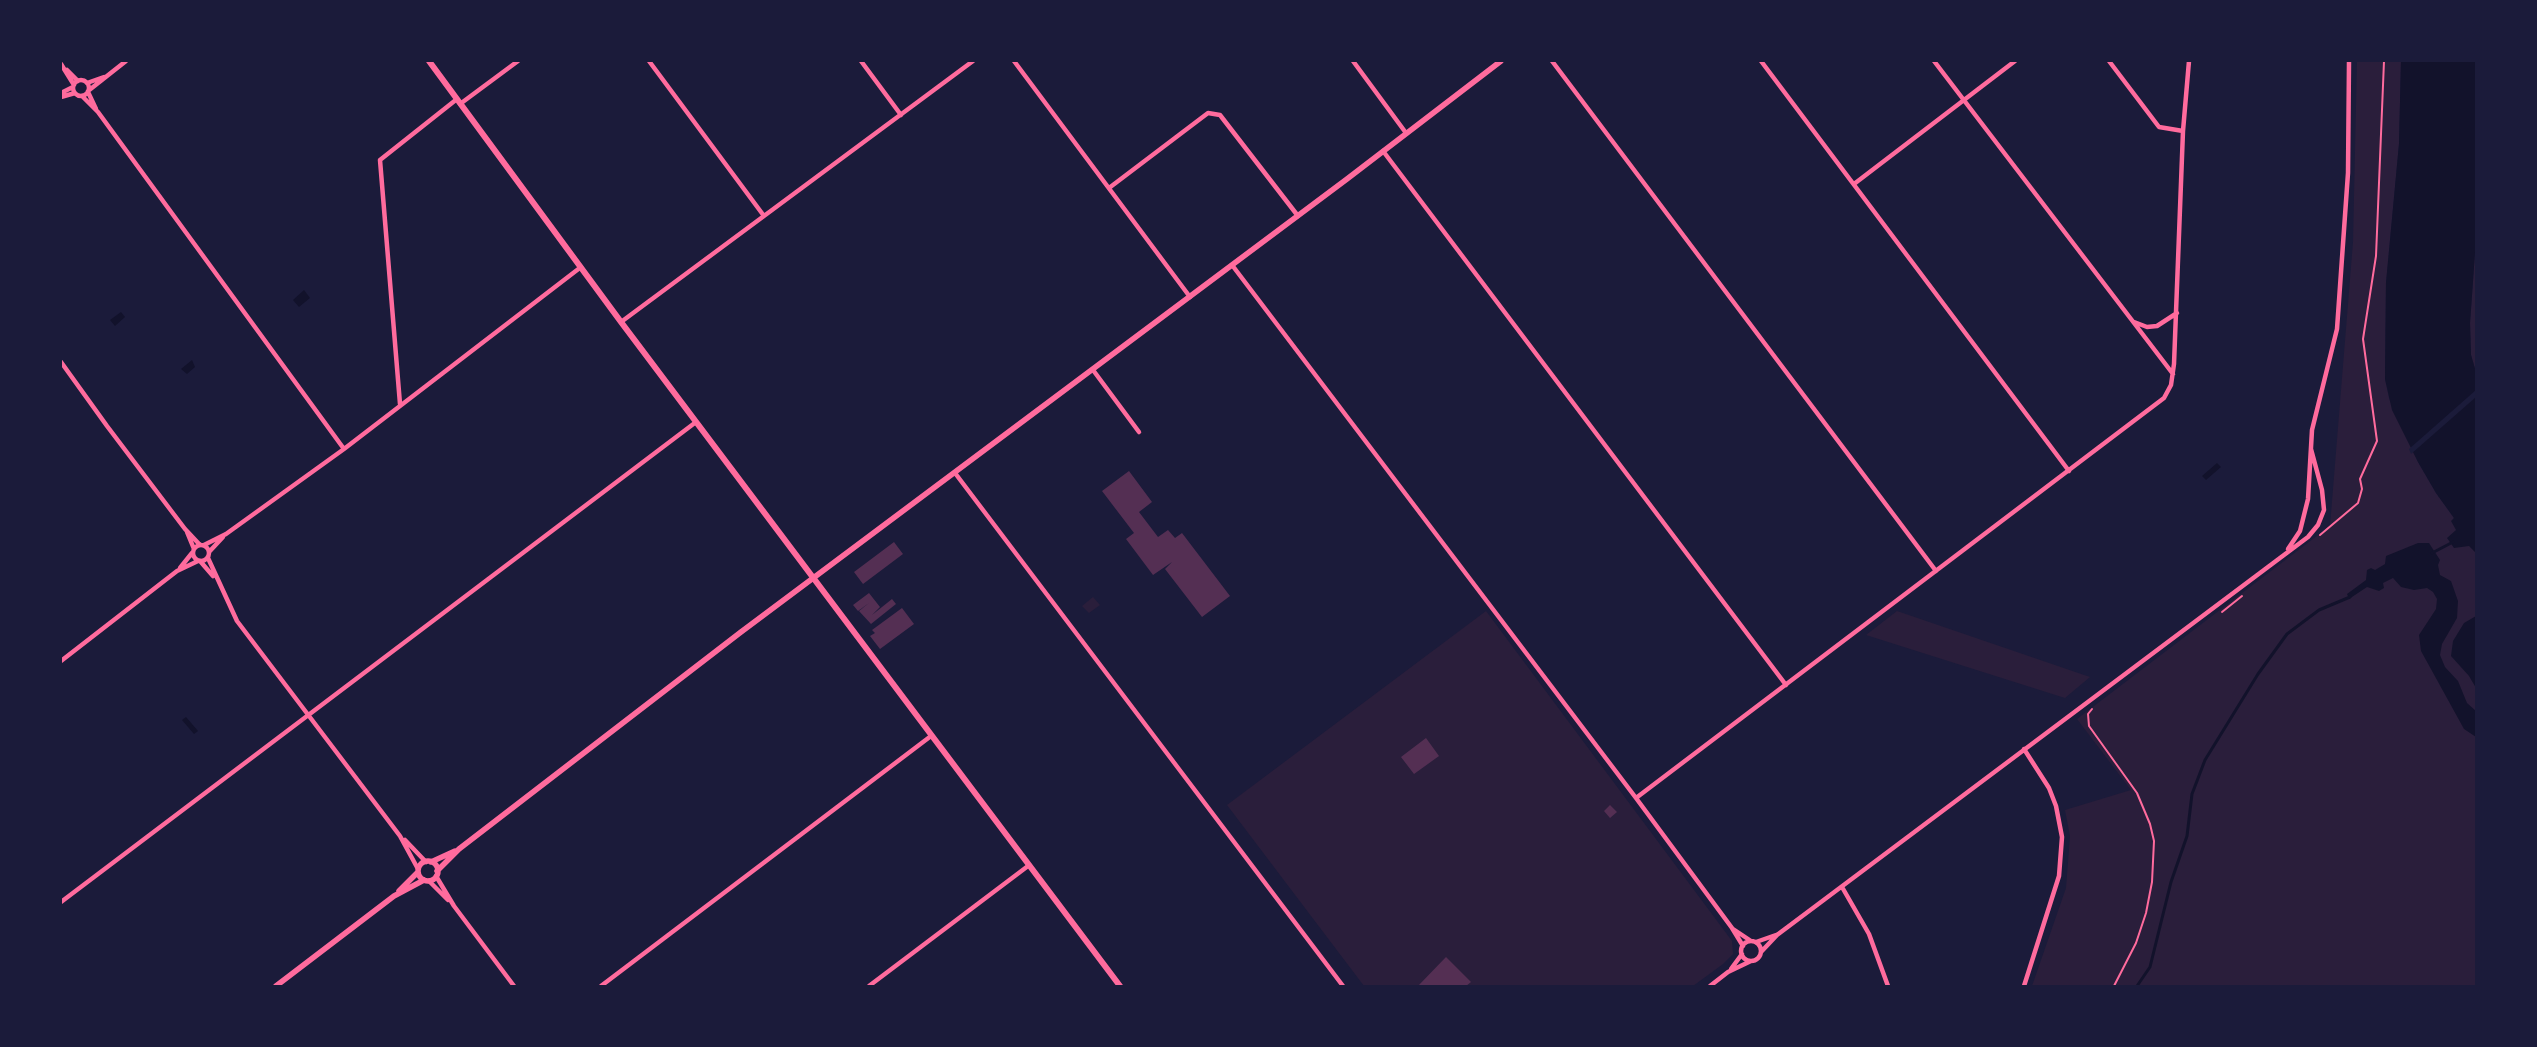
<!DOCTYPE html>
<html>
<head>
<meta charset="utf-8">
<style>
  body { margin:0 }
  #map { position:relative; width:2537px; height:1047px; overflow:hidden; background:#1b1b3a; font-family:Lora,serif }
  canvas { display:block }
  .frame { position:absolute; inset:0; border:62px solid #1b1b3a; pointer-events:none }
</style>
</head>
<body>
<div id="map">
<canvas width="2537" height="1047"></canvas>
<div class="frame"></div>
</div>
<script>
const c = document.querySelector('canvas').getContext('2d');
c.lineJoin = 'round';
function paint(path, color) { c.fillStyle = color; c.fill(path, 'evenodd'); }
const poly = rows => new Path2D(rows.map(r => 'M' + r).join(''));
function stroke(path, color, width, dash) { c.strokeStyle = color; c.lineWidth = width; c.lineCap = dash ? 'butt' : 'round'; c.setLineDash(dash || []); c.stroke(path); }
const green = poly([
  [2357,61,2401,61,2399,144,2386,283,2385,379,2389,398,2418,462,2436,493,2454,518,2452,521,2476,553,2476,986,2032,986,2066,888,2070,836,2065,810,2131,790,2077,719,2330,526,2353,242],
  [2476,238,2476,372,2471,355,2470,323],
  [1093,597,1100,605,1089,613,1082,606],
  [1486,611,1732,941,1733,954,1723,964,1693,986,1364,986,1227,805],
  [1897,611,2090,677,2065,698,1866,635]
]);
const water = poly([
  [2401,61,2476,61,2476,238,2470,323,2471,355,2476,372,2476,553,2469,546,2454,548,2447,538,2456,530,2451,521,2454,518,2436,493,2418,462,2392,410,2385,379,2386,283,2399,144],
  [304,290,310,298,299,307,293,300],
  [121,312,125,317,115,326,110,320],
  [192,360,195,367,187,374,181,369],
  [2217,463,2221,467,2206,480,2202,476],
  [2418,543,2429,543,2440,560,2438,565,2440,575,2451,581,2458,601,2457,618,2442,644,2440,655,2445,667,2458,681,2467,703,2476,711,2476,737,2464,729,2421,651,2419,635,2436,609,2437,599,2433,592,2427,588,2414,590,2401,587,2393,578,2383,583,2384,588,2379,591,2367,587,2349,599,2347,594,2366,580,2367,570,2371,568,2375,570,2385,564,2386,556],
  [2476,616,2476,688,2469,676,2451,656,2453,641,2464,623],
  [186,717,198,731,194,734,182,720]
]);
const pier = poly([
  [2476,390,2476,397,2411,454,2409,449]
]);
const stream = poly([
  [2432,553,2453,542],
  [2137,986,2150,967,2171,882,2187,836,2192,794,2205,760,2258,674,2287,634,2319,610,2350,597]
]);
const building = poly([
  [1129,471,1152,502,1139,512,1158,537,1168,530,1175,538,1182,533,1230,596,1202,617,1165,569,1172,562,1153,575,1126,539,1134,533,1102,491],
  [894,542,903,554,863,584,854,572],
  [869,593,880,607,872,615,892,599,896,604,871,624,859,611,869,603,858,611,853,605],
  [902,608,914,624,880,649,870,636,875,633,872,630],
  [1426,738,1439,756,1414,774,1401,757],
  [1610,805,1617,812,1610,818,1604,811],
  [1446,957,1471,982,1466,986,1418,986]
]);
const path = poly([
  [2320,535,2358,503,2362,489,2360,479,2377,441,2363,339,2376,256,2384,61],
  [2222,612,2242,596],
  [2092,709,2088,714,2089,726,2137,793,2150,824,2154,841,2152,882,2146,913,2136,943,2114,986]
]);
const minor = poly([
  [649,61,764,216],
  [861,61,901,115],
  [1014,61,1190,297],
  [1353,61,1406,133],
  [1552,61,1936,571],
  [1761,61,2069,471],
  [1934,61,2173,374],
  [2109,61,2159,127,2183,131],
  [61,64,74,85],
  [67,70,78,81],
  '73 88a8 8 0 1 1 16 0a8 8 0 1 1-16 0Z',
  [87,83,104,77],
  [88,91,126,61],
  [88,92,96,109],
  [61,93,73,87],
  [82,96,98,112,344,449],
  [61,97,75,93],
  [460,104,518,61],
  [1383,151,1786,685],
  [1854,184,2015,61],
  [1109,188,1208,113,1220,115,1298,216],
  [1232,265,1636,798,1732,928,1743,946],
  [621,322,973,61],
  [2134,322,2147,327,2157,326,2177,313],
  [61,362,107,426,185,529,200,545],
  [1093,370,1139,432],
  [400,404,380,160,457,99],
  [955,473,1343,986],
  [187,532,194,549],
  '193 553a8 8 0 1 1 16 0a8 8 0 1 1-16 0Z',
  [204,545,226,534,344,449,581,267],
  [2288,549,2300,531,2308,499,2312,430,2337,329,2348,173,2349,61],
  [209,552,223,537],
  [208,558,237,621,400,836,418,869],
  [200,561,213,576],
  [180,568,192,553],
  [61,661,177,571,198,561],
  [1636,798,2164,398,2171,385,2174,364,2183,131,2189,61],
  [405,840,426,862],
  [436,876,454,906,514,986],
  [429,881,448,900],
  [1842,887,1869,934,1888,986],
  [61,902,696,422],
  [1733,929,1751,941],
  '1741 951a10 10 0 1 1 20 0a10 10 0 1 1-20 0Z',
  [1756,942,1776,935],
  [1761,952,1777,935,2308,537,2318,525,2324,510,2322,490,2311,449],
  [1731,969,1742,954],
  [601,986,931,736],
  [869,986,1028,866],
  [1710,986,1728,972,1751,961],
  [2024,986,2059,876,2062,837,2056,806,2049,788,2024,749]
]);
const tertiary = poly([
  '418 871a10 10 0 1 1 20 0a10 10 0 1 1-20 0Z',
  [431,862,455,851],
  [437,871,459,849,741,632,1347,179,1501,61],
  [399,891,418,872],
  [276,986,394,896,424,880]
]);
const secondary = poly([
  [429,61,621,322,1120,986]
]);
paint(green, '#2a1e3b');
paint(water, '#12122b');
paint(pier, '#1b1b3a');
stroke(stream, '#12122b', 3);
paint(building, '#542f53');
stroke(path, '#ff6b9d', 2);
stroke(minor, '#ff6b9d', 4.5);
stroke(tertiary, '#ff6b9d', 5.5);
stroke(secondary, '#ff6b9d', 6);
</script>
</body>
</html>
